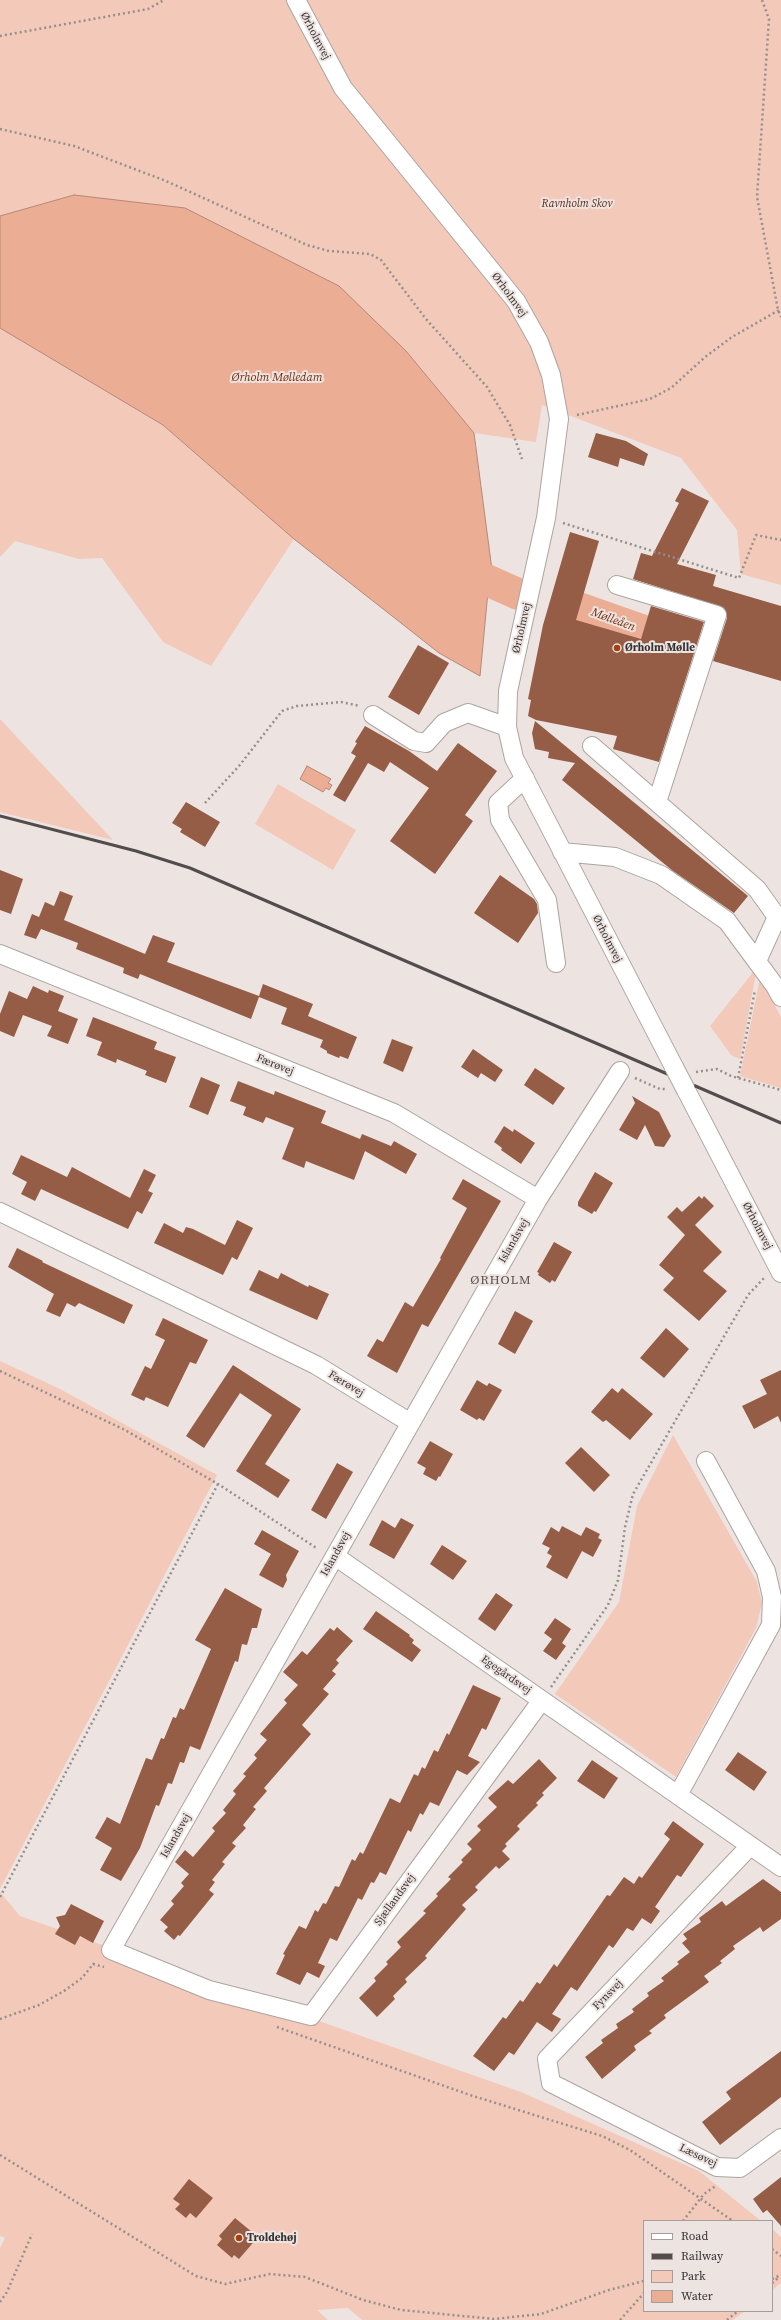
<!DOCTYPE html>
<html>
<head>
<meta charset="utf-8">
<style>
  body { margin:0 }
  #map { position:relative; width:781px; height:2320px; overflow:hidden; background:#ede4e1; font-family:"Source Serif 4",serif }
  canvas { display:block }
  .legend { position:absolute; left:643px; top:2220px; width:130px; height:92px; box-sizing:border-box; background:#ede4e1; border:1px solid #a49d9b; margin:0; padding:5px 7px; list-style:none; font-size:12px; color:#363231 }
  .legend li { display:flex; align-items:center; gap:8px; height:20px }
  .legend b { width:20px; border:1px solid #a49d9b }
</style>
</head>
<body>
<div id="map">
<canvas width="781" height="2320"></canvas>
<ul class="legend">
<li><b style="height:5px;background:#fff"></b>Road</li>
<li><b style="height:5px;background:#524d4b"></b>Railway</li>
<li><b style="height:11px;background:#f3c9b9"></b>Park</li>
<li><b style="height:11px;background:#ecad95"></b>Water</li>
</ul>
</div>
<script>
const c = document.querySelector('canvas').getContext('2d');
c.lineJoin = 'round';
function paint(path, color) { c.fillStyle = color; c.fill(path, 'evenodd'); }
const poly = rows => new Path2D(rows.map(r => 'M' + r).join(''));
function stroke(path, color, width, dash) { c.strokeStyle = color; c.lineWidth = width; c.lineCap = dash ? 'butt' : 'round'; c.setLineDash(dash || []); c.stroke(path); }
function label(font, color, halo, rows, align = 'center') {
  c.font = font + ' "Source Serif 4",serif'; c.lineWidth = 4; c.setLineDash([]); c.textBaseline = 'middle'; c.strokeStyle = halo; c.fillStyle = color; for (const [text, x, y, turn = 0] of rows) {
    c.save(); c.translate(x, y); c.rotate((+turn || 0) * Math.PI / 180); c.textAlign = isNaN(turn) ? turn : align; if (halo) c.strokeText(text, 0, 0); c.fillText(text, 0, 0); c.restore();
  }
}
const green = poly([
  [0,0,781,0,781,585,741,574,737,530,681,458,542,405,536,442,474,433,406,351,74,195,0,216],
  [0,328,163,425,294,539,211,666,163,642,102,558,79,559,15,541,0,557],
  [0,719,113,840,0,812],
  [278,784,356,830,333,870,255,824],
  [754,971,756,973,740,1059,731,1055,710,1026],
  [760,978,781,1017,781,1088,740,1076],
  [0,1361,60,1389,217,1475,0,1889],
  [673,1435,757,1582,762,1603,756,1628,676,1777,555,1694,619,1602,637,1506],
  [0,1892,20,1916,521,2092,699,2171,761,2221,644,2221,644,2311,745,2311,733,2320,362,2320,348,2308,317,2310,328,2320,0,2320,0,2248,5,2238,0,2236],
  [772,2229,781,2237,781,2283,772,2290]
]);
const water = poly([
  [74,195,185,208,339,286,406,351,474,433,492,570,489,581,480,676,439,653,401,623,294,539,163,425,0,328,0,216,74,195],
  [307,766,331,779,328,783,332,785,329,790,326,788,323,792,300,779,307,766]
]);
const river = poly([
  [489,581,518,594],
  [579,608,647,632]
]);
const building = poly([
  [596,433,626,441,648,454,644,466,620,458,618,467,588,457],
  [682,488,709,501,677,564,716,575,713,586,781,606,781,681,713,661,727,618,724,608,633,579,641,553,652,556,679,503,675,501],
  [570,532,599,541,576,620,641,639,651,606,704,622,659,762,613,749,617,736,536,720,528,716,531,700,528,699,543,625],
  [418,645,449,663,419,715,388,697],
  [535,721,748,896,734,913,673,871,562,780,575,763,548,758,549,752,535,749,532,733],
  [365,726,409,751,437,771,458,743,497,771,465,815,473,821,435,874,390,841,429,788,390,762,384,772,368,763,345,802,333,795,356,756,351,753,357,743,355,742],
  [186,802,220,822,205,847,180,832,182,829,172,823],
  [0,870,23,879,11,914,0,910],
  [500,875,534,899,537,904,538,913,518,943,474,913],
  [60,891,73,896,64,920,145,954,153,935,175,943,167,962,259,996,263,984,313,1004,308,1016,357,1037,348,1059,340,1056,339,1058,327,1053,327,1051,320,1047,323,1040,281,1024,287,1008,259,997,251,1019,140,974,138,979,123,973,124,968,76,949,78,943,41,929,36,939,24,935,32,914,39,917,45,902,54,906],
  [33,986,48,993,49,990,64,996,58,1011,78,1019,68,1044,47,1036,52,1026,23,1015,14,1037,0,1031,0,1014,9,991,27,999],
  [93,1017,157,1042,154,1049,176,1057,166,1083,145,1075,147,1071,117,1059,116,1063,97,1055,102,1042,86,1036],
  [392,1039,413,1047,403,1072,383,1063],
  [473,1049,503,1070,495,1082,481,1073,478,1078,461,1067],
  [535,1068,565,1088,553,1105,524,1085],
  [201,1077,220,1085,208,1115,189,1107],
  [238,1081,274,1095,275,1091,326,1111,321,1123,360,1139,362,1134,391,1146,394,1141,417,1154,406,1174,365,1151,354,1180,306,1161,304,1168,282,1159,294,1128,266,1117,263,1123,243,1115,246,1107,230,1101],
  [632,1096,659,1112,671,1136,664,1147,655,1146,645,1125,637,1140,619,1130,635,1103],
  [504,1126,513,1132,514,1129,535,1143,521,1164,501,1150,502,1148,494,1142],
  [21,1155,67,1177,72,1167,130,1198,144,1169,156,1175,148,1191,153,1193,142,1214,137,1211,128,1229,41,1189,35,1201,21,1194,27,1182,12,1174],
  [595,1172,613,1183,596,1212,594,1211,592,1214,578,1206,578,1202],
  [463,1179,501,1201,428,1327,422,1324,397,1373,367,1356,377,1339,383,1342,405,1302,413,1307,441,1259,440,1258,467,1208,452,1199],
  [699,1196,702,1199,704,1196,714,1206,695,1225,722,1252,703,1271,727,1291,699,1321,663,1290,674,1278,659,1265,685,1235,667,1217,677,1207,682,1212],
  [237,1220,253,1228,237,1260,232,1257,223,1275,154,1243,164,1223,183,1233,186,1227,193,1229,225,1245],
  [554,1242,572,1252,555,1282,552,1280,550,1283,538,1275,539,1273,537,1272],
  [17,1248,43,1261,42,1262,133,1305,124,1324,79,1303,75,1307,67,1303,60,1317,46,1311,54,1294,8,1267],
  [259,1270,278,1279,281,1273,308,1287,309,1285,329,1294,317,1320,249,1290],
  [515,1311,533,1321,515,1354,498,1344],
  [163,1318,208,1340,196,1364,190,1362,168,1407,146,1397,144,1401,131,1395,145,1366,151,1369,165,1340,155,1335],
  [666,1328,689,1349,664,1378,640,1358],
  [233,1365,301,1409,265,1464,290,1480,278,1498,236,1471,272,1415,240,1393,204,1448,186,1436],
  [781,1370,781,1423,778,1416,754,1429,742,1406,767,1394,760,1380],
  [477,1380,487,1386,489,1383,502,1390,484,1421,479,1418,477,1420,460,1410],
  [612,1388,618,1393,622,1388,653,1414,630,1440,606,1420,603,1422,591,1412],
  [430,1441,453,1454,440,1477,439,1476,436,1481,423,1474,426,1468,417,1463],
  [581,1447,610,1475,594,1492,565,1463],
  [337,1463,353,1472,326,1519,311,1510],
  [401,1518,414,1525,394,1559,369,1545,382,1520,395,1528],
  [562,1526,581,1536,586,1527,600,1534,598,1538,602,1540,593,1557,582,1551,567,1579,546,1567,552,1556,547,1553,550,1548,542,1544,551,1527,559,1532],
  [262,1530,299,1551,286,1575,287,1580,283,1588,259,1575,271,1554,254,1544],
  [442,1545,467,1561,453,1580,430,1564],
  [225,1588,262,1609,257,1628,252,1628,247,1645,242,1644,238,1662,235,1661,200,1750,190,1746,184,1763,180,1762,172,1784,168,1783,159,1806,156,1805,140,1848,121,1881,100,1870,112,1848,95,1838,107,1817,120,1824,146,1758,152,1760,161,1738,164,1739,173,1717,176,1718,180,1708,184,1710,211,1649,195,1640],
  [496,1593,513,1605,495,1631,478,1619],
  [376,1611,410,1635,409,1636,414,1640,412,1643,421,1650,412,1662,363,1629],
  [555,1618,571,1629,562,1643,566,1646,556,1660,543,1651,552,1639,544,1633],
  [337,1627,353,1641,336,1660,339,1663,332,1671,336,1674,323,1689,329,1694,302,1725,311,1734,264,1788,267,1791,253,1807,256,1809,243,1825,246,1828,232,1843,236,1846,222,1862,225,1864,212,1880,215,1882,209,1890,214,1894,180,1936,178,1935,174,1940,164,1931,168,1927,160,1920,174,1904,171,1901,184,1886,181,1883,189,1874,175,1862,185,1850,193,1857,215,1831,212,1828,226,1813,223,1810,236,1794,233,1791,246,1776,243,1774,257,1758,254,1755,267,1740,260,1734,287,1703,284,1700,298,1685,283,1672,302,1651,307,1655,330,1628,334,1631],
  [473,1685,501,1698,486,1730,482,1728,468,1756,480,1762,467,1775,457,1770,439,1806,430,1802,423,1815,420,1813,411,1832,408,1830,386,1875,380,1872,374,1883,371,1882,362,1900,358,1898,337,1941,330,1938,318,1963,325,1966,319,1978,307,1972,300,1985,276,1974,285,1955,283,1954,299,1926,306,1929,315,1910,318,1912,323,1903,326,1904,335,1886,339,1887,352,1859,355,1861,360,1852,363,1854,390,1798,400,1803,414,1774,418,1776,422,1767,425,1769,434,1750,438,1752,447,1733,449,1735],
  [738,1752,767,1772,754,1791,725,1770],
  [539,1759,557,1778,542,1793,544,1795,536,1803,538,1805,517,1826,520,1829,505,1844,507,1846,502,1851,510,1859,499,1869,496,1866,475,1887,478,1890,462,1905,466,1909,425,1956,427,1958,405,1979,407,1982,393,1996,395,1999,377,2017,359,1998,376,1981,374,1978,388,1964,386,1962,401,1947,397,1942,426,1913,423,1911,438,1896,436,1894,451,1879,448,1877,463,1862,461,1860,472,1849,467,1844,481,1830,477,1826,497,1807,488,1798,508,1780,513,1784],
  [592,1760,618,1778,604,1799,577,1781],
  [673,1821,704,1844,681,1877,677,1875,655,1907,660,1911,651,1924,642,1918,633,1931,627,1928,613,1948,609,1945,577,1991,571,1987,552,2014,561,2019,552,2032,537,2022,514,2055,509,2052,494,2071,473,2056,503,2017,506,2019,520,2000,523,2002,537,1982,540,1984,554,1964,557,1967,607,1895,610,1896,624,1877,634,1884,639,1876,642,1878,670,1839,664,1834],
  [763,1879,781,1892,781,1919,763,1932,760,1927,733,1946,735,1949,720,1961,722,1963,704,1976,709,1982,664,2015,666,2018,649,2031,652,2033,634,2046,636,2050,602,2079,585,2057,603,2043,601,2040,618,2028,616,2024,634,2012,632,2009,649,1996,647,1993,664,1981,661,1978,679,1964,677,1962,690,1952,682,1943,687,1939,683,1934,701,1922,699,1918,722,1901,726,1906],
  [71,1904,104,1921,93,1943,80,1936,75,1945,55,1934,60,1926,56,1917,65,1915],
  [781,2051,781,2097,720,2145,702,2122,731,2099,726,2092],
  [781,2177,781,2226,767,2210,763,2213,753,2199],
  [189,2179,213,2198,196,2218,190,2213,186,2218,175,2209,180,2204,173,2199],
  [235,2218,258,2237,239,2259,234,2255,232,2258,217,2245,222,2239,219,2236]
]);
const path = poly([
  [762,0,769,19,757,197,778,310,781,317],
  [0,36,148,9,164,0],
  [0,129,74,146,166,181,307,245,329,251,370,254,381,260,426,319,487,387,510,425,522,459],
  [577,415,650,399,671,388,704,358,732,337,781,309],
  [563,523,739,578,756,535,781,540],
  [205,803,239,766,282,711,297,706,341,702,360,706],
  [696,1072,717,1069,731,1076,781,1090],
  [635,1078,660,1089,666,1089],
  [738,1078,755,990],
  [0,1371,125,1430,218,1484,318,1549],
  [551,1687,608,1605,618,1580,625,1527,633,1494,748,1295,764,1278],
  [0,1897,218,1484],
  [93,1964,104,1967],
  [0,2019,39,2005,64,1991,82,1978,94,1963],
  [277,2027,470,2095,602,2136,630,2150,733,2221],
  [0,2155,196,2276,225,2284,270,2274,305,2277,363,2300,401,2310,494,2319,541,2314,609,2290,644,2281],
  [683,2221,704,2194,717,2185],
  [772,2249,781,2256],
  [772,2279,781,2275],
  [772,2283,778,2278],
  [0,2302,7,2292,32,2234],
  [620,2320,644,2293],
  [727,2320,738,2311]
]);
const minor = poly([
  [296,0,343,88,516,301,539,342,551,375,559,419,546,518,508,691,507,727,514,758,674,1067],
  [617,585,717,615,657,802],
  [373,715,414,741,426,743,444,723,468,713,507,727],
  [592,746,757,889,777,917,757,961],
  [525,778,498,803,500,820,547,900,556,963],
  [562,852,615,857,661,875,727,921,775,986,781,997],
  [0,954,394,1113,538,1199],
  [686,1090,781,1273],
  [0,1212,316,1365,409,1422],
  [335,1556,781,1867],
  [542,1700,311,2016,209,1990,111,1950,538,1199,620,1071],
  [678,1795,771,1625,772,1597,766,1571,706,1461],
  [750,1846,547,2059,551,2083,717,2167,740,2168,781,2138]
]);
const rail = poly([
  [0,816,136,851,190,868,781,1123]
]);
const minorBridge = poly([
  [674,1067,686,1090]
]);
const markers = [
  [617,648,4,"#a4400e"],
  [239,2238,4,"#a4400e"]
];
const streetNames = [
  ["Ørholmvej",315,36,62],
  ["Ørholmvej",509,295,54],
  ["Ørholmvej",522,628,-77],
  ["Ørholmvej",607,939,63],
  ["Færøvej",275,1065,22],
  ["Ørholmvej",757,1226,62],
  ["Islandsvej",514,1241,-60],
  ["Færøvej",346,1384,31],
  ["Islandsvej",336,1554,-61],
  ["Egegårdsvej",506,1675,35],
  ["Islandsvej",176,1836,-60],
  ["Sjællandsvej",395,1900,-54],
  ["Fynsvej",608,1995,-46],
  ["Læsøvej",698,2156,25]
];
const parkNames = [
  ["Ravnholm Skov",577,204]
];
const poiNames = [
  ["Ørholm Mølle",625,648],
  ["Troldehøj",247,2238]
];
const waterNames = [
  ["Ørholm Mølledam",277,378],
  ["Mølleåen",613,620,20]
];
const quarterNames = [
  ["ØRHOLM",501,1281]
];
paint(green, '#f3c9b9');
paint(water, '#ecad95');
stroke(water, '#b58877', 1);
stroke(river, '#ecad95', 32);
paint(building, '#955c46');
stroke(minor, '#aca4a0', 20);
stroke(path, '#968f8d', 2.5, [2, 3]);
stroke(minor, '#fff', 18);
stroke(rail, '#524d4b', 3);
stroke(minorBridge, '#aca4a0', 20, []);
stroke(minorBridge, '#fff', 18);
for (const [x, y, r, color] of markers) { const dot = new Path2D(); dot.arc(x, y, r, 0, 2 * Math.PI); c.fillStyle = color; c.fill(dot); stroke(dot, '#ede4e1', 1.5); }
label('11px', '#363231', '#ede4e1', streetNames);
label('italic 11px', '#60270f', '#ede4e1', parkNames);
label('bold 11px', '#363231', '#ede4e1', poiNames, 'left');
label('italic 12px', '#762c09', '#ede4e1', waterNames);
c.letterSpacing = '1px';
label('13px', '#5c5552', '#ede4e1', quarterNames);
c.letterSpacing = '0px';
</script>
</body>
</html>
